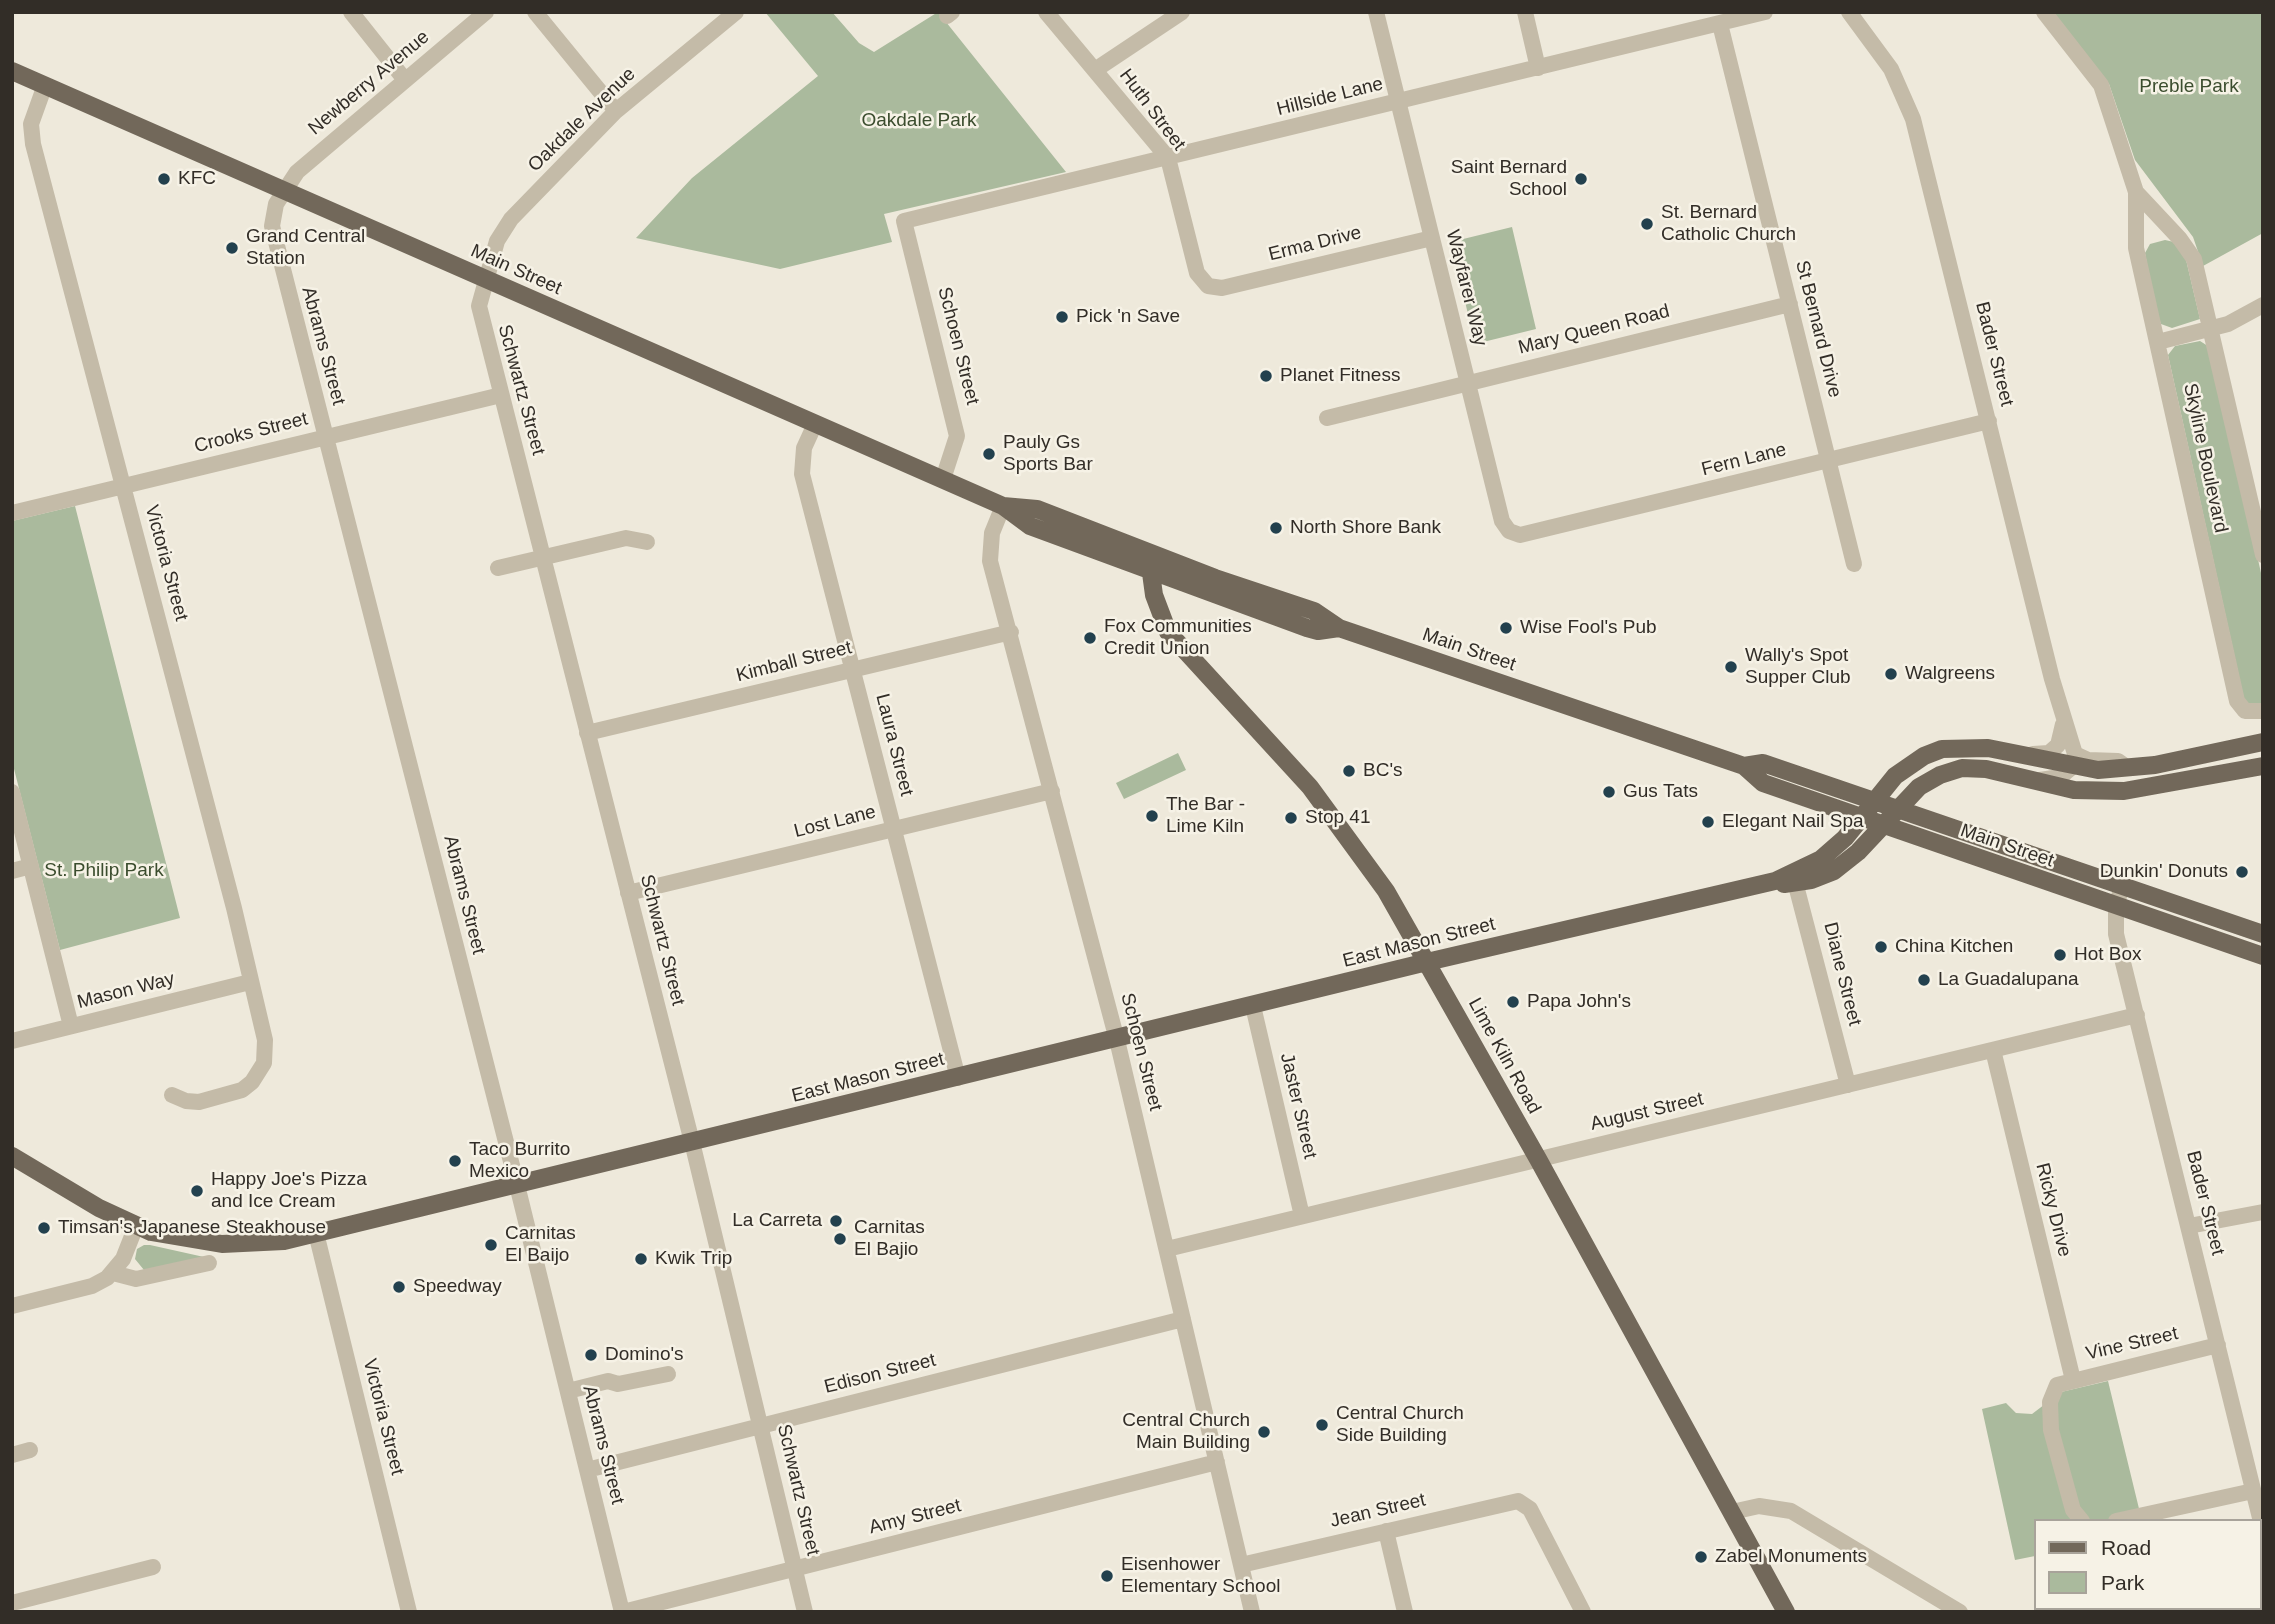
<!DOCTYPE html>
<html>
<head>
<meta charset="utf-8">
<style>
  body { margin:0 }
  #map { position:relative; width:2275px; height:1624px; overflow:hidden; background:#eee9db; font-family:Arial,sans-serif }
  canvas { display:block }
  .frame { position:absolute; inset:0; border:14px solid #322d27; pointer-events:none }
  .legend { position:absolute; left:2034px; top:1519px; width:228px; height:91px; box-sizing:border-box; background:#f6f2e6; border:2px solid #a8a39a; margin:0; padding:9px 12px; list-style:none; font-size:21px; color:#322d27 }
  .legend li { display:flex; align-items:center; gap:14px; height:35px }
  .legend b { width:35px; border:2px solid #a8a39a }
</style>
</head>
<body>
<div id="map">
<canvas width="2275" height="1624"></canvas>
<div class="frame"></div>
<ul class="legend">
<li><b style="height:9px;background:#72685a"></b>Road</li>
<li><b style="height:19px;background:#aaba9d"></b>Park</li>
</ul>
</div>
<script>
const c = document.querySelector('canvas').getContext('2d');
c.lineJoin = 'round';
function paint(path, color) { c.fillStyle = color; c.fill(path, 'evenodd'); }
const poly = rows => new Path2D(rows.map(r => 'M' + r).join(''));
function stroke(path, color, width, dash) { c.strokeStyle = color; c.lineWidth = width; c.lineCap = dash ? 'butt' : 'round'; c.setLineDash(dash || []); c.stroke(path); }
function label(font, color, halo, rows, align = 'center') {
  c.font = font + ' Arial,sans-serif'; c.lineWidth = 5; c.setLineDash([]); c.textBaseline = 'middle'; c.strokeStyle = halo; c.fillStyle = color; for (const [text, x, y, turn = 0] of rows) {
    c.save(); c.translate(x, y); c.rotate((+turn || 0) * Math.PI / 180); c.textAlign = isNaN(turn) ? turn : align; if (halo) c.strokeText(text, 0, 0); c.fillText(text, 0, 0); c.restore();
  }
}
const green = poly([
  [765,12,832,12,859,43,874,52,938,12,1066,172,884,214,892,242,780,269,636,238,692,178,818,76],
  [2053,12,2263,12,2263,233,2203,266,2193,237,2135,160,2109,84],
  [1512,227,1536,329,1475,344,1451,242],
  [2165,240,2174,242,2184,251,2200,319,2172,328,2161,324,2155,309,2145,253,2150,244],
  [2200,341,2211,348,2263,582,2263,707,2245,704,2168,355,2175,346],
  [75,506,180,918,60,950,12,761,12,521],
  [1178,753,1186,770,1124,799,1116,783],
  [144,1245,150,1245,204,1257,144,1270,135,1259,137,1249],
  [2108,1381,2142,1521,2035,1521,2035,1556,2015,1560,1982,1409,2006,1403,2016,1413,2032,1414,2061,1392]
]);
const minor = poly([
  [351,12,405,80],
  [486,12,297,172,276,204,272,226,517,1185,622,1612],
  [535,12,616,111],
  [736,12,616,111,511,219,497,241,479,306,692,1142,805,1612],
  [1046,12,1168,158,1197,273,1208,286,1222,288,1432,238],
  [1376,12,1502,521,1509,531,1520,535,1989,421],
  [1525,12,1538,68],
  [1849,12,1891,69,1913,119,2052,679,2075,754,2072,767,2060,777,2040,780],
  [2044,12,2101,85,2136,192,2136,248,2237,701,2245,711,2263,711],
  [947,16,952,12],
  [1720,24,1854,564],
  [1095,70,1182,12],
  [45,85,31,124,33,144,234,908,265,1040,264,1063,252,1082,242,1090,199,1102,186,1101,172,1095],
  [2136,192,2180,239,2194,259,2263,555],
  [2158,342,2228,324,2263,305],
  [1327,418,1790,304],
  [815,424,804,448,802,474,958,1078],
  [943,479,957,436,904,221,1765,12],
  [1003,506,992,533,990,561,1117,1040,1252,1612],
  [12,513,501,395],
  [498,568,626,538,647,542],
  [587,733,1011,632],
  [2033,754,2049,753,2058,745,2063,724],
  [2075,754,2088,760,2118,761,2125,766],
  [12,792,71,1026],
  [12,871,31,866],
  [1793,874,1848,1085],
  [628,893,1052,791],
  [2120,893,2116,906,2116,934,2263,1530],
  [1253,1006,1302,1216],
  [12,1041,250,982],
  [1993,1050,2073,1380],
  [2189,1226,2263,1212],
  [316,1233,409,1612],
  [1167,1249,2137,1015],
  [113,1273,136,1279,209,1263],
  [12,1306,92,1286,107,1278,123,1259,136,1226],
  [568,1391,608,1381,618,1384,668,1374],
  [12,1455,30,1450],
  [587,1470,1183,1319],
  [1732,1512,1759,1506,1791,1511,1960,1612],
  [2082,1521,2073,1510,2051,1430,2050,1402,2057,1385,2218,1345],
  [2116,1521,2253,1491],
  [1386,1531,1405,1612],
  [1241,1565,1518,1501,1530,1509,1583,1612],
  [12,1603,153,1567],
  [623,1612,1217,1462]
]);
const major = poly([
  [12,71,1003,506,1030,526,1307,628,1318,631,1339,628],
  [1003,506,1037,509,1215,578,1314,611,1339,628,1744,766,1763,783,2263,956],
  [1153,564,1151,573,1154,595,1168,632,1310,787,1386,891,1538,1159,1786,1612],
  [1744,766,1763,763,2263,934],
  [1784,884,1811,880,1834,871,1858,852,1919,787,1940,775,1962,768,1986,769,2074,790,2124,791,2263,766],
  [12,1156,99,1208,151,1232,222,1244,284,1241,1427,962,1775,881,1821,859,1845,838,1895,776,1924,756,1942,749,1988,748,2098,770,2155,765,2263,742]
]);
const markers = [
  [164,179,7,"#23414e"],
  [1581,179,7,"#23414e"],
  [1647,224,7,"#23414e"],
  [232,248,7,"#23414e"],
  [1062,317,7,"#23414e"],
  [1266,376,7,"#23414e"],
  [989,454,7,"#23414e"],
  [1276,528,7,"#23414e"],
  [1506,628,7,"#23414e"],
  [1090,638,7,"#23414e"],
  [1731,667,7,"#23414e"],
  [1891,674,7,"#23414e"],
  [1349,771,7,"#23414e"],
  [1609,792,7,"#23414e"],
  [1152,816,7,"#23414e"],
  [1291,818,7,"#23414e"],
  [1708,822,7,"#23414e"],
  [2242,872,7,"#23414e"],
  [1881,947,7,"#23414e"],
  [2060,955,7,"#23414e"],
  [1924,980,7,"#23414e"],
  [1513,1002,7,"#23414e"],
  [455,1161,7,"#23414e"],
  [197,1191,7,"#23414e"],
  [836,1221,7,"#23414e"],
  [44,1228,7,"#23414e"],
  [840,1239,7,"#23414e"],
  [491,1245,7,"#23414e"],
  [641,1259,7,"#23414e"],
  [399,1287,7,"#23414e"],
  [591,1355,7,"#23414e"],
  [1322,1425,7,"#23414e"],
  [1264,1432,7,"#23414e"],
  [1701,1557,7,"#23414e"],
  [1107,1576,7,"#23414e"]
];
const streetNames = [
  ["Newberry Avenue",369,83,-40],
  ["Hillside Lane",1330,97,-14],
  ["Huth Street",1152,110,53],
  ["Oakdale Avenue",582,120,-44],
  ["Erma Drive",1315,244,-14],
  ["Main Street",516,270,24],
  ["Wayfarer Way",1466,288,76],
  ["St Bernard Drive",1818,329,76],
  ["Mary Queen Road",1594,330,-14],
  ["Abrams Street",323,346,75],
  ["Schoen Street",958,346,76],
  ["Bader Street",1994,354,76],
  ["Schwartz Street",521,390,75],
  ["Crooks Street",251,433,-14],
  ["Skyline Boulevard",2205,458,78],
  ["Fern Lane",1744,460,-14],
  ["Victoria Street",166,563,75],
  ["Main Street",1469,650,19],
  ["Kimball Street",794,662,-14],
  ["Laura Street",894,745,76],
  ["Lost Lane",835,822,-14],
  ["Main Street",2007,846,19],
  ["Abrams Street",464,895,76],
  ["Schwartz Street",662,940,76],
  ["East Mason Street",1419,943,-14],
  ["Diane Street",1842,974,76],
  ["Mason Way",126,991,-14],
  ["Schoen Street",1141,1052,76],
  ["Lime Kiln Road",1504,1056,61],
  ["East Mason Street",868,1078,-14],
  ["Jaster Street",1298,1106,77],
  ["August Street",1647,1112,-13],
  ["Bader Street",2205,1203,76],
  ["Ricky Drive",2053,1210,76],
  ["Vine Street",2132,1344,-13],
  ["Edison Street",880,1374,-14],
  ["Victoria Street",383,1417,76],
  ["Abrams Street",603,1445,76],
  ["Schwartz Street",798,1490,77],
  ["Jean Street",1378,1511,-13],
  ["Amy Street",915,1517,-14]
];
const parkNames = [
  ["Preble Park",2189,87],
  ["Oakdale Park",919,121],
  ["St. Philip Park",104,871]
];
const poiNames = [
  ["Saint Bernard",1567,168,"right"],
  ["School",1567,190,"right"],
  ["KFC",178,179],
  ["St. Bernard",1661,213],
  ["Catholic Church",1661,235],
  ["Grand Central",246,237],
  ["Station",246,259],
  ["Pick 'n Save",1076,317],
  ["Planet Fitness",1280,376],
  ["Pauly Gs",1003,443],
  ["Sports Bar",1003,465],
  ["North Shore Bank",1290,528],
  ["Fox Communities",1104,627],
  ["Credit Union",1104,649],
  ["Wise Fool's Pub",1520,628],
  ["Wally's Spot",1745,656],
  ["Supper Club",1745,678],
  ["Walgreens",1905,674],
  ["BC's",1363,771],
  ["Gus Tats",1623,792],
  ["The Bar -",1166,805],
  ["Lime Kiln",1166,827],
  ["Stop 41",1305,818],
  ["Elegant Nail Spa",1722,822],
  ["Dunkin' Donuts",2228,872,"right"],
  ["China Kitchen",1895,947],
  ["Hot Box",2074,955],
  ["La Guadalupana",1938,980],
  ["Papa John's",1527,1002],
  ["Taco Burrito",469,1150],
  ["Mexico",469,1172],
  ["Happy Joe's Pizza",211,1180],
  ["and Ice Cream",211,1202],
  ["La Carreta",822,1221,"right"],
  ["Timsan's Japanese Steakhouse",58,1228],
  ["Carnitas",854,1228],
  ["El Bajio",854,1250],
  ["Carnitas",505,1234],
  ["El Baijo",505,1256],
  ["Kwik Trip",655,1259],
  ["Speedway",413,1287],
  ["Domino's",605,1355],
  ["Central Church",1336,1414],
  ["Side Building",1336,1436],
  ["Central Church",1250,1421,"right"],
  ["Main Building",1250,1443,"right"],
  ["Zabel Monuments",1715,1557],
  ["Eisenhower",1121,1565],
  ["Elementary School",1121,1587]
];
paint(green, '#aaba9d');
stroke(minor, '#c4bba8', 16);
stroke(major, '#72685a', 18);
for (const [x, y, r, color] of markers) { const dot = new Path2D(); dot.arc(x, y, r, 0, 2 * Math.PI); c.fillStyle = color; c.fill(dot); stroke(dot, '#f6f2e6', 2.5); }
label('19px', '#322d27', '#f6f2e6', streetNames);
label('19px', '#3b4d2e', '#f6f2e6', parkNames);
label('19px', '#322d27', '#f6f2e6', poiNames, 'left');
</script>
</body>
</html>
